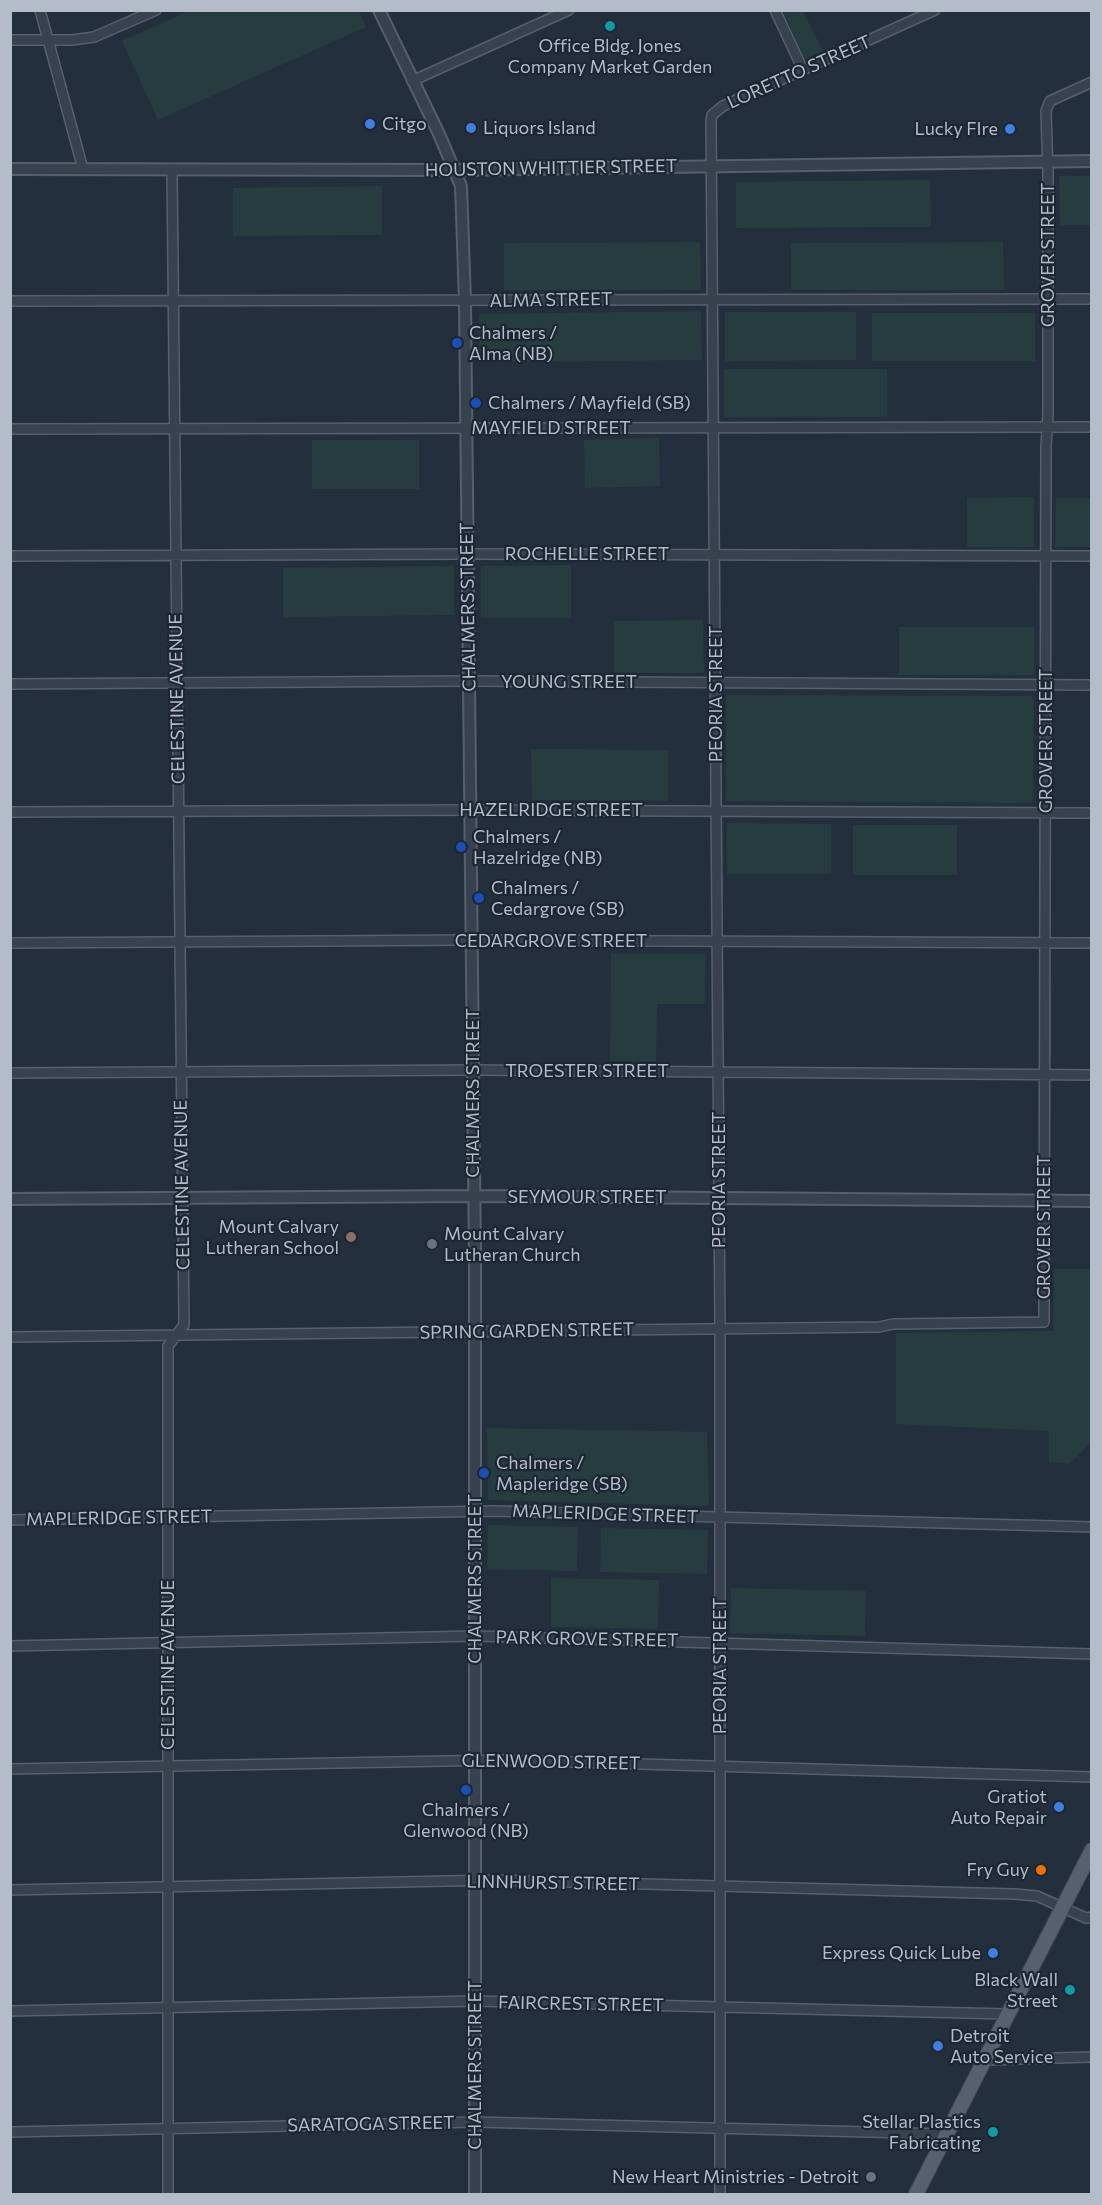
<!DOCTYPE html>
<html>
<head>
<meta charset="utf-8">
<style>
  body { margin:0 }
  #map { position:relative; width:1102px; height:2205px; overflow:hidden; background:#242f3e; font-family:Commissioner,sans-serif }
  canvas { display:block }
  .frame { position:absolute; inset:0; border:12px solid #b4bcc9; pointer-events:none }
</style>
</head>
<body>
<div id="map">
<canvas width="1102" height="2205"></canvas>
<div class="frame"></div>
</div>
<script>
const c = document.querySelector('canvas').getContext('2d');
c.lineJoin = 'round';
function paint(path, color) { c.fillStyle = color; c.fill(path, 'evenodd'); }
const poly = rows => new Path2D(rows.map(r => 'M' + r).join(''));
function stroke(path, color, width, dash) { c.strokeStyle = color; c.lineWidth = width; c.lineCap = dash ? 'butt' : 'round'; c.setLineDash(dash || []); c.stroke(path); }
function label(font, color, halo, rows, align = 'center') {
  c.font = font + ' Commissioner,sans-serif'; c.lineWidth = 4.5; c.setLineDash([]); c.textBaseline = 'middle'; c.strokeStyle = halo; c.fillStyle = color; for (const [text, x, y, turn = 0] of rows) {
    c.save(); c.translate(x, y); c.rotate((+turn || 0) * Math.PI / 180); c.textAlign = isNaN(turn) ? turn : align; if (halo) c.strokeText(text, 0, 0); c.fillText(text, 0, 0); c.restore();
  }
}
const green = poly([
  [191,10,359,11,366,27,158,120,122,41],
  [783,11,803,11,823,51,805,59],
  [1059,176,1091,176,1091,225,1060,225],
  [930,180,931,227,736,228,736,182],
  [382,186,382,235,233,236,233,188],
  [700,242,701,290,504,290,504,243],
  [1003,242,1004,290,791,290,791,243],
  [701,311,702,360,479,362,479,314],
  [725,312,856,312,856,360,725,361],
  [872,313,1035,313,1035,361,872,361],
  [724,369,887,369,887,417,724,417],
  [659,438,660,486,585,488,584,440],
  [312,440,419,440,419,489,312,489],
  [1034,497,1034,547,967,547,967,498],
  [1056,498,1091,498,1091,547,1055,547],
  [571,565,571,618,481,618,481,566],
  [454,566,454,615,283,617,283,568],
  [703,620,704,673,614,673,614,621],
  [899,627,1034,627,1034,675,899,675],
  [726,695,1031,696,1034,699,1033,800,1031,803,726,801],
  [531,749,668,750,668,801,532,800],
  [727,823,831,824,831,874,727,874],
  [853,825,957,825,957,875,853,875],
  [611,954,705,954,705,1004,657,1004,656,1062,610,1061],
  [1054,1269,1091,1269,1091,1443,1069,1464,1049,1462,1049,1431,896,1424,896,1333,1053,1331],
  [487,1428,707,1432,709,1506,488,1500],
  [488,1525,578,1527,577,1571,487,1569],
  [601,1528,708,1530,707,1574,600,1572],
  [551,1578,659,1580,658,1629,551,1627],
  [731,1588,866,1591,865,1636,730,1633]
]);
const minor = poly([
  [40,10,83,169],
  [775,10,803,70],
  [10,40,72,40,94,37,156,10],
  [412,81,569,10],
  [10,301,1092,299],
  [10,429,1092,427],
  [10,556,467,554,1092,556],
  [10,684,469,681,1092,685],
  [10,812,470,810,1092,813],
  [10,943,471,940,1092,943],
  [10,1073,473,1070,1092,1075],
  [10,1337,879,1327,893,1324,1044,1322,1046,447,1048,413,1048,173,1046,111,1050,101,1092,82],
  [10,1520,494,1511,1092,1527],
  [10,1646,475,1636,1092,1654],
  [10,1769,501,1760,1092,1777],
  [10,1890,497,1880,1014,1894,1037,1896,1086,1918,1092,1917],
  [10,2011,475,2001,1008,2014],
  [984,2060,1092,2057],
  [10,2132,475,2122,947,2134],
  [168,2194,168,1346,184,1325,172,169],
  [720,2194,720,1329,711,121,712,115,723,106,935,10]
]);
const tertiary = poly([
  [379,10,439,134,461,186,465,301,475,1259,475,2194],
  [10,169,455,170,1092,161],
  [10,1199,473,1196,1092,1201]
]);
const primary = poly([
  [916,2194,1092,1850]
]);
const markers = [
  [610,26,6,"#0f9aa8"],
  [370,124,6,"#3f7fe0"],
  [471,128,6,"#3f7fe0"],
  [1010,129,6,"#3f7fe0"],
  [457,343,6,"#1a4fb4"],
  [476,403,6,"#1a4fb4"],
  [461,847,6,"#1a4fb4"],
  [479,898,6,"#1a4fb4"],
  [351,1237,6,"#8d6e63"],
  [432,1244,6,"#6b7280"],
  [484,1473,6,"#1a4fb4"],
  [466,1790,6,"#1a4fb4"],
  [1059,1807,6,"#3f7fe0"],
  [1041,1870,6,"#e8710a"],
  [993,1953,6,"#3f7fe0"],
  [1070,1990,6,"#0f9aa8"],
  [938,2046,6,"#3f7fe0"],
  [993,2132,6,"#0f9aa8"],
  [871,2177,6,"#6b7280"]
];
const poiNames = [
  ["Office Bldg. Jones",610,46,"center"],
  ["Company Market Garden",610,67,"center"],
  ["Citgo",382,124],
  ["Liquors Island",483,128],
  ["Lucky FIre",998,129,"right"],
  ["Chalmers /",469,333],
  ["Alma (NB)",469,354],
  ["Chalmers / Mayfield (SB)",488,403],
  ["Chalmers /",473,837],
  ["Hazelridge (NB)",473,858],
  ["Chalmers /",491,888],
  ["Cedargrove (SB)",491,909],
  ["Mount Calvary",339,1227,"right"],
  ["Lutheran School",339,1248,"right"],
  ["Mount Calvary",444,1234],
  ["Lutheran Church",444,1255],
  ["Chalmers /",496,1463],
  ["Mapleridge (SB)",496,1484],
  ["Gratiot",1047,1797,"right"],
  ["Auto Repair",1047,1818,"right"],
  ["Chalmers /",466,1810,"center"],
  ["Glenwood (NB)",466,1831,"center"],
  ["Fry Guy",1029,1870,"right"],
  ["Express Quick Lube",981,1953,"right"],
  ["Black Wall",1058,1980,"right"],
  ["Street",1058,2001,"right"],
  ["Detroit",950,2036],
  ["Auto Service",950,2057],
  ["Stellar Plastics",981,2122,"right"],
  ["Fabricating",981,2143,"right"],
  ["New Heart Ministries - Detroit",859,2177,"right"]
];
const streetNames = [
  ["LORETTO STREET",799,72,-24],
  ["HOUSTON WHITTIER STREET",551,168,-1],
  ["GROVER STREET",1048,255,-90],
  ["ALMA STREET",551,300,-1],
  ["MAYFIELD STREET",551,428],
  ["ROCHELLE STREET",587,554],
  ["CHALMERS STREET",468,607,-91],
  ["YOUNG STREET",569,682],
  ["PEORIA STREET",716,694,-90],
  ["CELESTINE AVENUE",177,699,-91],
  ["GROVER STREET",1046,741,-90],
  ["HAZELRIDGE STREET",551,810],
  ["CEDARGROVE STREET",551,941],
  ["TROESTER STREET",587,1071],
  ["CHALMERS STREET",473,1093,-90],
  ["PEORIA STREET",719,1180,-90],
  ["CELESTINE AVENUE",182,1185,-91],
  ["SEYMOUR STREET",587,1197],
  ["GROVER STREET",1044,1227,-90],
  ["SPRING GARDEN STREET",527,1331,-1],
  ["MAPLERIDGE STREET",605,1514,2],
  ["MAPLERIDGE STREET",119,1518,-1],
  ["CHALMERS STREET",475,1579,-90],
  ["PARK GROVE STREET",587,1639,1],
  ["CELESTINE AVENUE",168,1665,-90],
  ["PEORIA STREET",720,1666,-90],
  ["GLENWOOD STREET",551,1762,1],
  ["LINNHURST STREET",553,1883,1],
  ["FAIRCREST STREET",581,2004,1],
  ["CHALMERS STREET",475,2065,-90],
  ["SARATOGA STREET",371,2124,-1]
];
paint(green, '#263c3f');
stroke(minor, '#565f6c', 12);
stroke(tertiary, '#565f6c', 14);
stroke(primary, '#414a57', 16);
stroke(minor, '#38414e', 9);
stroke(tertiary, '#38414e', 10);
stroke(primary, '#56606e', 14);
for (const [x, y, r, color] of markers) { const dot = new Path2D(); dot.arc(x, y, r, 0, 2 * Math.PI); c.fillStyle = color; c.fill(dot); stroke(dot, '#1d2633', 2); }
label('18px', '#b4bcc9', '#1d2633', poiNames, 'left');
label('18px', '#b4bcc9', '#1d2633', streetNames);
</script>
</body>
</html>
